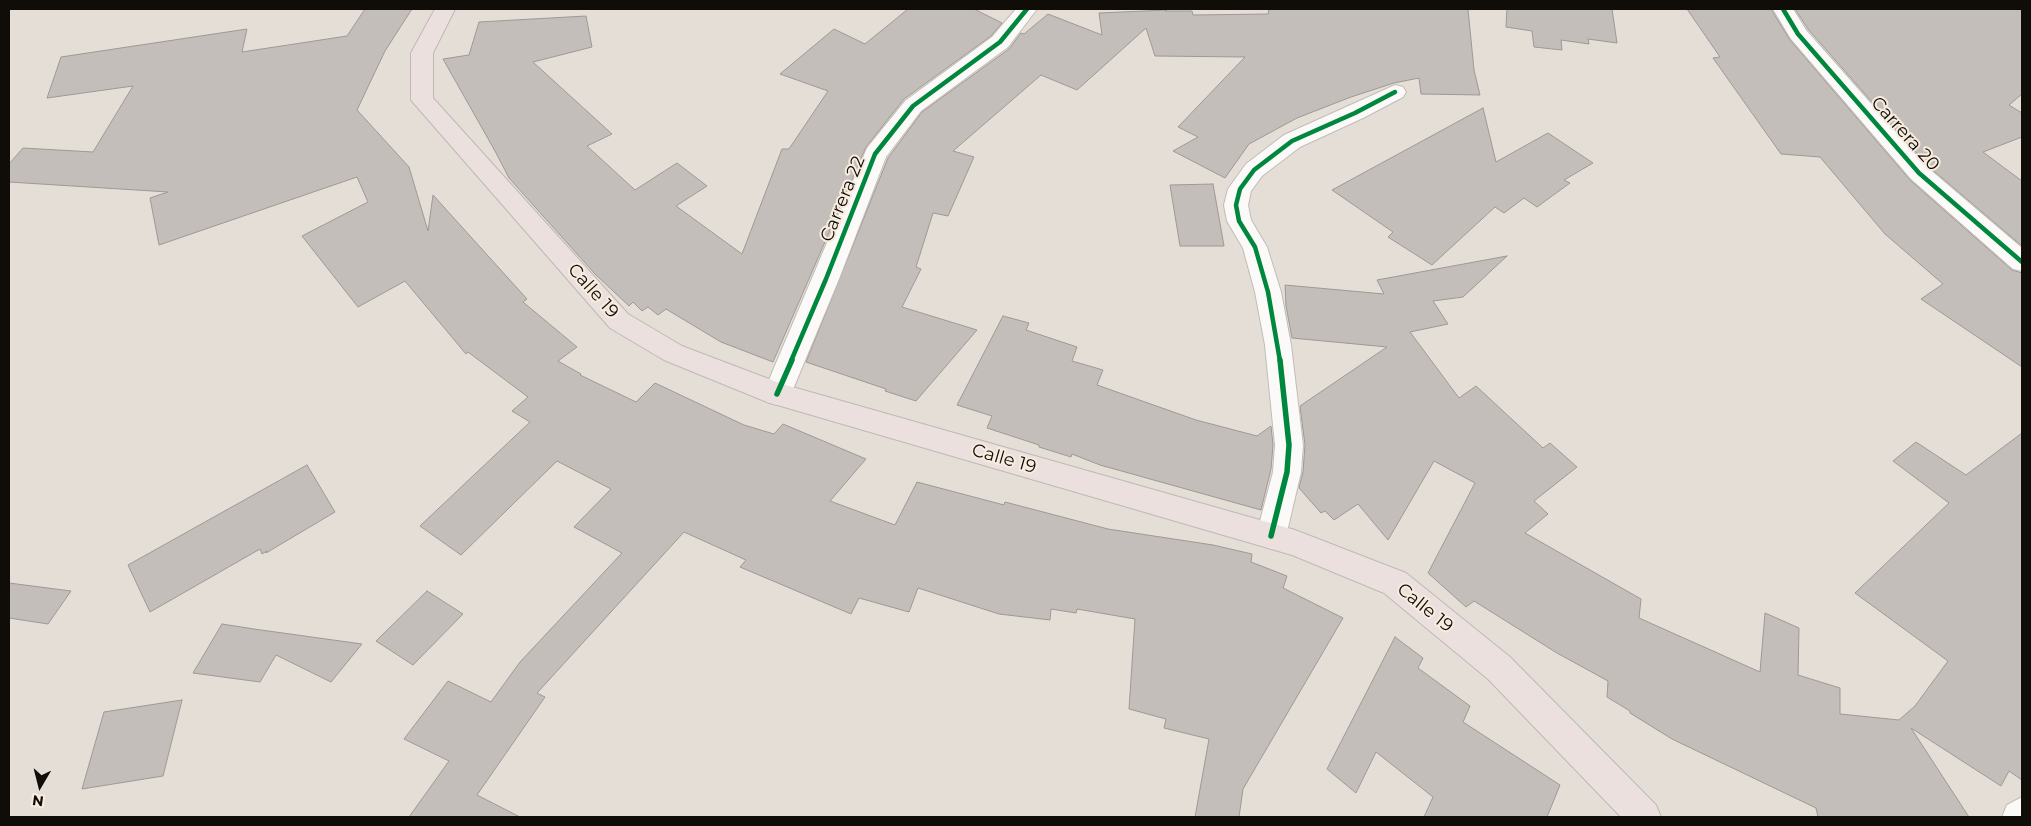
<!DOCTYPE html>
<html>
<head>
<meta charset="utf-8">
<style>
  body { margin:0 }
  #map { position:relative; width:2031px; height:826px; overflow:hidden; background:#e4ded7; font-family:Montserrat,sans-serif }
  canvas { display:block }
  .frame { position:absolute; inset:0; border:10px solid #100c08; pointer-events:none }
  .north { position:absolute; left:15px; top:761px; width:50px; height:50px; -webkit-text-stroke:4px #f7ecde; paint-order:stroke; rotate:188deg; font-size:14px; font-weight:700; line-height:20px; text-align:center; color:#100c08 }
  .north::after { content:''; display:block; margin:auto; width:18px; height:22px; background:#100c08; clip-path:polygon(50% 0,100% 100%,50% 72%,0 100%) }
</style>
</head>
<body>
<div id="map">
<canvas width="2031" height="826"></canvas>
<div class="frame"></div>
<div class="north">N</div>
</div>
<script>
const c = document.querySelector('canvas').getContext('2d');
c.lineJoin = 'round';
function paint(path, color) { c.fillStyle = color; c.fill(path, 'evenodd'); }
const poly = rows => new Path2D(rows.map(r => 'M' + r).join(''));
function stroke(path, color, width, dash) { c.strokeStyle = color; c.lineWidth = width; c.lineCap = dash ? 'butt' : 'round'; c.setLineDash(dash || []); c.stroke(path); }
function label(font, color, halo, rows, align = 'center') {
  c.font = font + ' Montserrat,sans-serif'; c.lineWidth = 4; c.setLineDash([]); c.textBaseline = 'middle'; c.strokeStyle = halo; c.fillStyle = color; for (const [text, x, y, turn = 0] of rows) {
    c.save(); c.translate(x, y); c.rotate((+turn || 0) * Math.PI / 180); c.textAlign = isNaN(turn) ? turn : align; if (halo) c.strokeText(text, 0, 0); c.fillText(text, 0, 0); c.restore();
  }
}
const building = poly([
  [365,9,412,9,385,51,357,110,409,167,428,231,433,195,527,299,523,302,577,347,558,361,581,374,580,375,636,402,655,383,744,425,774,434,783,424,866,459,830,501,895,525,917,482,1004,505,1005,502,1108,529,1213,545,1252,554,1251,562,1287,576,1283,588,1343,618,1243,789,1239,817,1195,817,1209,739,1164,728,1166,719,1129,709,1135,619,1077,609,1076,613,1051,609,1050,620,999,614,918,588,909,612,859,598,851,614,740,567,746,560,684,532,537,693,545,697,477,795,520,817,409,817,449,761,404,739,448,681,491,702,520,662,622,553,574,527,611,489,557,461,461,555,420,526,530,422,512,411,528,397,468,352,466,354,405,281,358,307,302,236,368,202,357,177,159,245,150,198,168,192,9,182,9,164,23,148,93,152,133,86,47,98,61,57,247,29,242,52,347,36,365,9],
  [908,9,974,9,1002,23,991,36,904,99,866,147,773,362,721,342,666,309,658,315,648,307,642,311,633,302,629,306,595,274,509,178,495,151,443,59,469,55,479,22,586,16,592,47,533,62,612,134,587,146,635,190,677,163,707,186,676,206,742,254,782,149,789,149,828,91,780,74,834,29,865,44,908,9],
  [1269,9,1468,9,1474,70,1480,95,1421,94,1419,78,1394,83,1351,97,1297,118,1249,144,1225,178,1173,151,1198,137,1178,127,1245,57,1155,56,1146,28,1077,90,1041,75,953,151,974,157,948,216,933,213,916,267,921,269,902,307,977,330,916,401,885,391,886,389,806,362,888,158,922,112,1009,49,1021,33,1024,34,1048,14,1102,35,1099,13,1167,10,1165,11,1192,11,1193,15,1268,14,1269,9],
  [1507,9,1612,9,1617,43,1588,39,1589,44,1561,40,1562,50,1534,47,1532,31,1506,27,1507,9],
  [1687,9,1771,9,1790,40,1910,180,2012,270,2022,273,2022,367,1921,299,1943,284,1885,234,1820,157,1781,154,1713,58,1720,57,1687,9],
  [1795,9,2022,9,2022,94,2009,105,2022,113,2022,137,1983,152,2022,181,2022,246,1928,166,1808,29,1795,9],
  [1483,108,1496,162,1548,133,1593,163,1564,180,1570,183,1537,207,1524,198,1504,213,1495,207,1432,265,1388,237,1393,232,1332,190,1483,108],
  [1213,184,1224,246,1180,246,1170,185,1213,184],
  [1507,256,1463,297,1433,301,1448,324,1410,332,1459,398,1476,386,1543,448,1550,443,1577,467,1534,501,1548,514,1525,533,1641,599,1639,618,1760,672,1765,613,1799,628,1798,675,1840,688,1840,714,1899,720,1915,706,1948,661,1855,593,1949,503,1893,461,1916,442,1966,475,2022,433,2022,780,2009,771,2001,786,1911,728,1969,817,1818,817,1816,808,1672,739,1630,713,1630,711,1607,697,1608,681,1557,653,1474,601,1466,607,1428,573,1475,483,1434,461,1388,540,1358,504,1334,520,1325,511,1321,513,1299,488,1303,472,1305,445,1300,406,1387,347,1292,338,1286,306,1285,285,1384,294,1377,280,1507,256],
  [1003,316,1029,323,1026,330,1077,347,1072,361,1103,370,1097,385,1196,420,1257,436,1271,426,1273,445,1271,469,1261,510,1100,465,1072,454,1071,457,1039,447,1039,445,987,428,992,416,957,405,1003,316],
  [307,465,335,512,266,553,267,551,262,554,260,549,150,612,128,565,307,465],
  [9,583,71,591,48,624,9,618,9,583],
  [427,591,463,614,413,665,376,641,427,591],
  [222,624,254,629,362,644,331,682,276,655,260,682,193,673,222,624],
  [1395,637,1423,658,1418,668,1470,706,1463,722,1560,785,1547,817,1424,817,1433,797,1376,752,1356,793,1327,769,1395,637],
  [182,700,163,776,82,789,104,712,182,700]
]);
const minor = poly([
  [1016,9,1037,9,1008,47,921,111,886,157,839,279,791,394,787,402,777,405,767,402,763,394,867,148,905,101,992,37,1016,9],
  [1773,9,1793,9,1806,30,1927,167,2022,248,2022,271,2013,269,1911,179,1791,39,1773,9],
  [1395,85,1403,87,1406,92,1403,97,1363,118,1300,147,1262,176,1251,191,1248,205,1251,220,1267,247,1281,292,1291,345,1303,445,1301,472,1286,536,1281,545,1271,549,1261,545,1256,536,1273,472,1275,445,1265,345,1255,292,1243,248,1227,221,1224,205,1228,189,1246,164,1284,135,1395,85]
]);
const secondary = poly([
  [2022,797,2022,817,2002,817,2007,805,2022,797]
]);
const primary = poly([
  [435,9,455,9,433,53,433,98,628,314,682,346,782,384,1295,530,1406,573,1510,657,1656,805,1661,817,1621,817,1488,679,1384,593,1292,555,767,402,664,360,610,328,411,100,411,53,435,9]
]);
const cyclewayFar1 = poly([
  [1783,9,1798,34,1919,173,2022,262],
  [791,361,826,279,875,154,913,106,1000,42,1027,9],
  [1280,361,1268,292,1255,247,1239,221,1236,205,1240,189,1254,170,1292,141,1355,113,1395,92]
]);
const cycleway = poly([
  [777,394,792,360],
  [1271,536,1287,472,1289,445,1280,360]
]);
const streetNames = [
  ["Carrera 20",1905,134,48],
  ["Carrera 22",843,199,-68],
  ["Calle 19",593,291,48],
  ["Calle 19",1004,459,16],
  ["Calle 19",1425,608,39]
];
paint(building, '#c4bebb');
stroke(building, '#9e9894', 1);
stroke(minor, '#c1bcb7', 2);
stroke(secondary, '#c1bcb7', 2);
stroke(primary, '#bdb9b6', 2);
paint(minor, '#fbfaf9');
paint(secondary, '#fbfaf9');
paint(primary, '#ebe0de');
stroke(cyclewayFar1, '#00873e', 4.5);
stroke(cycleway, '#00873e', 5.5);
label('18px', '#100c08', '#f7ecde', streetNames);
</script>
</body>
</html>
